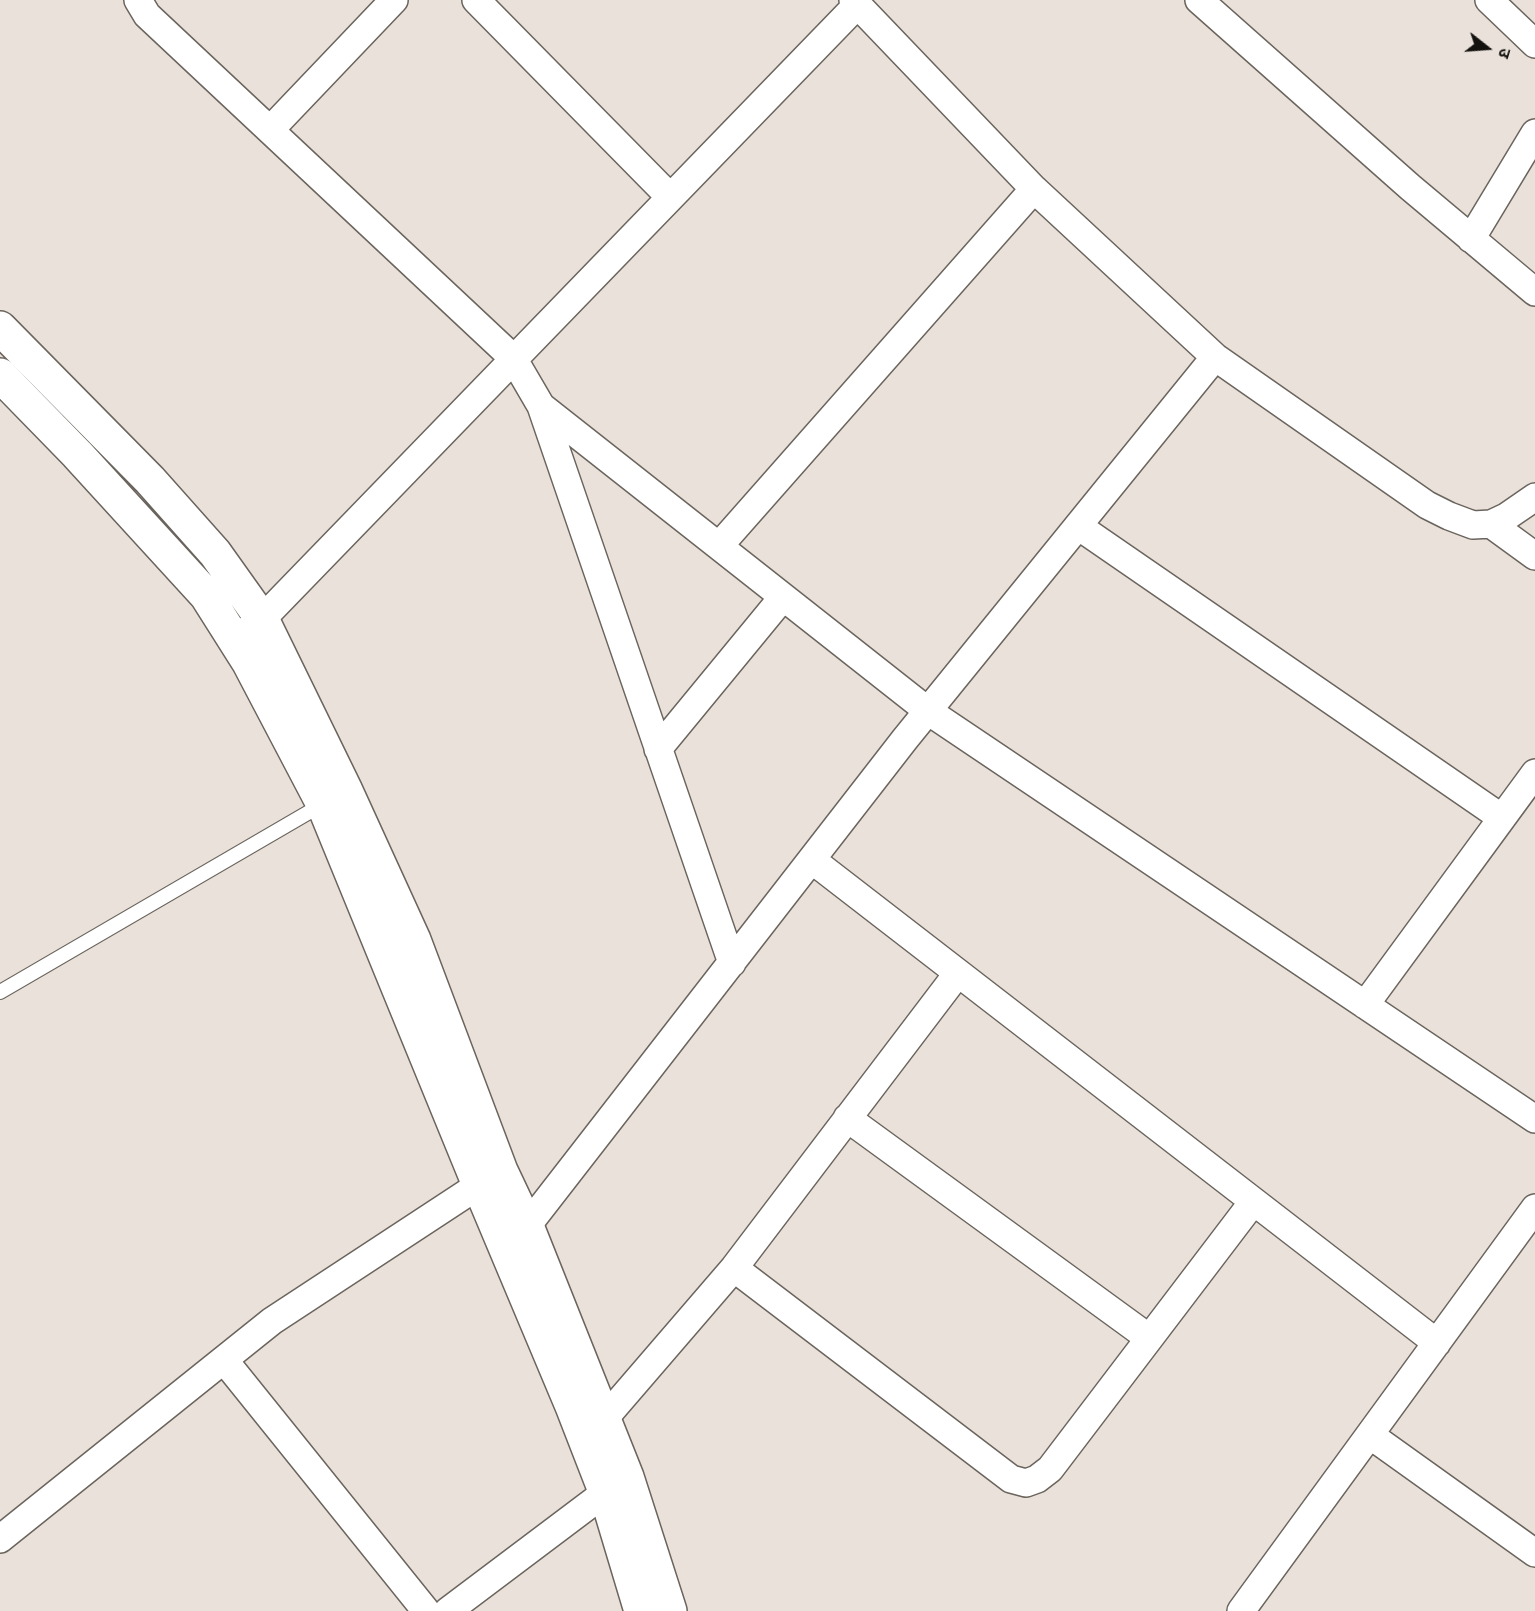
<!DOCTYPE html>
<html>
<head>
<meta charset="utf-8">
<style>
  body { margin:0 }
  #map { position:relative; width:1535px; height:1611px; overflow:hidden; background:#e9e1da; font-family:Arial,"Noto Sans Devanagari",sans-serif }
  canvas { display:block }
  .north { position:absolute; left:1457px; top:18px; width:60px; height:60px; -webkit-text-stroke:4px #e9e1da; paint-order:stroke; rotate:107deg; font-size:16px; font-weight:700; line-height:24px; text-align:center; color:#14120f }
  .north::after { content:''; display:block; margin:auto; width:21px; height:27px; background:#14120f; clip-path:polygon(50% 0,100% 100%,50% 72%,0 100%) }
</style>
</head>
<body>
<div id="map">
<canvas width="1535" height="1611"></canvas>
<div class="north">उ</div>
</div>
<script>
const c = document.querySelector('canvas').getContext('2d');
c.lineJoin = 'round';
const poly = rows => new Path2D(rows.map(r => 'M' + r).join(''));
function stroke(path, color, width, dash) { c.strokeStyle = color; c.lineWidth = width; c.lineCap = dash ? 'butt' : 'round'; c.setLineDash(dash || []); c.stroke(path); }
const lane = poly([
  [0,992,323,804]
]);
const street = poly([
  [138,0,147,15,513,358,541,406,732,963],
  [476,0,670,197],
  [853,0,1034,189,1215,357,1427,505,1449,516,1473,525,1491,524,1506,517,1535,497],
  [1199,0,1410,187,1535,292],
  [1489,0,1535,44],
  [270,130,394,0],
  [1471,239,1535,133],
  [541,406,928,711,1535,1119],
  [1491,524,1535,556],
  [1078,526,1502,818],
  [719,546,1034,189],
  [234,640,262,619,858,4],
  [658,749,783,597],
  [812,860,1437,1343],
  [1365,1005,1535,773],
  [847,1118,1149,1338],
  [527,1226,905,739,1215,357],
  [734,1268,1011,1479,1026,1483,1037,1479,1050,1469,1253,1202],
  [224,1360,426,1611],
  [604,1419,734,1268,958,973],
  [1370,1435,1535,1553],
  [0,1539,272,1321,496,1174],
  [448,1611,622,1480],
  [1241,1611,1535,1208]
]);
const primary = poly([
  [0,328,150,480,215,553,262,619,346,791,414,940,501,1171,527,1226,627,1477,670,1611],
  [0,375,77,454,206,595,249,663,323,804,479,1185,572,1406,605,1491,641,1611]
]);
stroke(lane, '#6a645d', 16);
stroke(street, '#6a645d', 30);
stroke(primary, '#6a645d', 36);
stroke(lane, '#fff', 14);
stroke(street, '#fff', 27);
stroke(primary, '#fff', 33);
</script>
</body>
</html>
